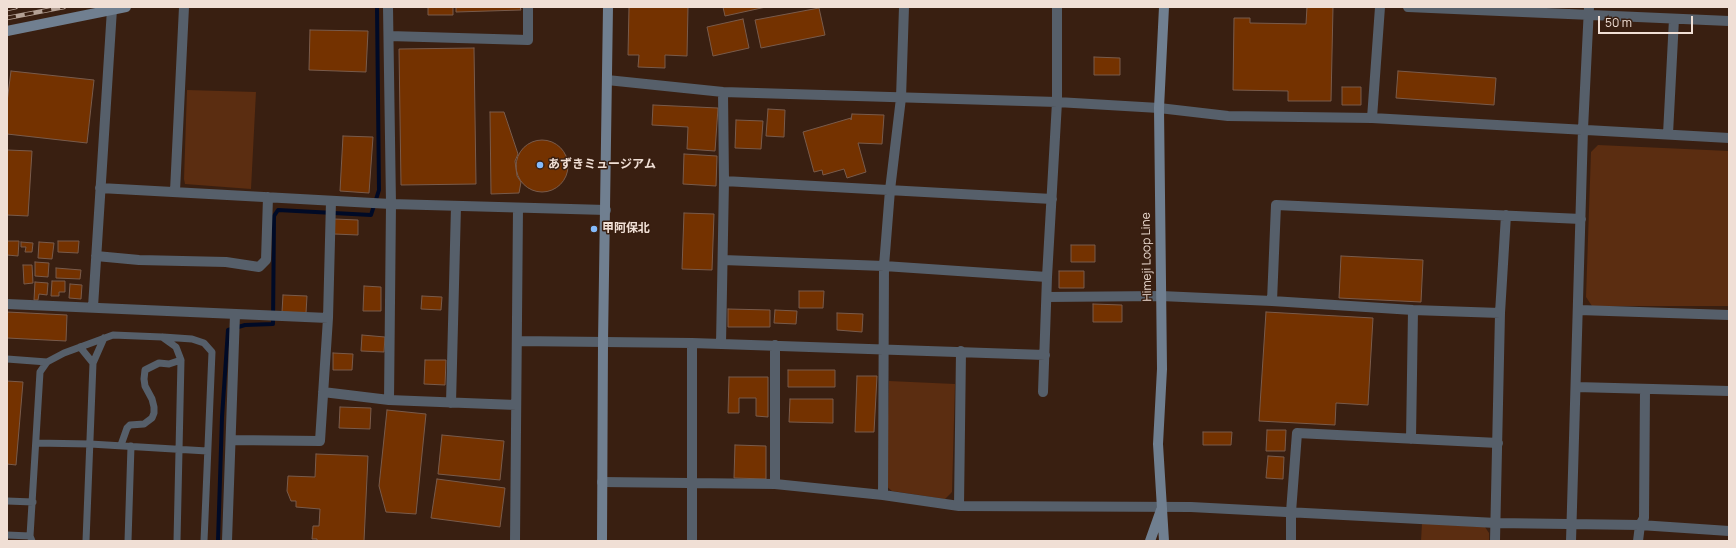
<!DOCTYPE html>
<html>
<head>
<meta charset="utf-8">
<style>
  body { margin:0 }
  #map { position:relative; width:1736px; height:548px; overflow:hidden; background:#391f11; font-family:Manrope,sans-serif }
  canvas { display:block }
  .frame { position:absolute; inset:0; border:8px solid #f0dfd5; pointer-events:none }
  .scale { position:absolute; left:1598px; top:16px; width:95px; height:18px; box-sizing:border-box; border:2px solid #f0dfd5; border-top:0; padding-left:5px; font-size:12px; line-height:14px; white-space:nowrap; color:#f0dfd5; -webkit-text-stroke:3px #391f11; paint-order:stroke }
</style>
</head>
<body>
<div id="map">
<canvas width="1736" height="548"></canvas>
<div class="frame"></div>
<div class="scale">50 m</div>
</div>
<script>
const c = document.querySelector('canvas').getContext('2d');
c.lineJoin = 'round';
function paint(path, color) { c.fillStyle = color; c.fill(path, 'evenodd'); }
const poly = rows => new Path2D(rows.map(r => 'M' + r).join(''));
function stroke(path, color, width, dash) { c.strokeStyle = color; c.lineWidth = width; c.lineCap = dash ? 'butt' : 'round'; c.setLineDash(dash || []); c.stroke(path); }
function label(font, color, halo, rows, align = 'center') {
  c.font = font + ' Manrope,"Noto Sans JP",sans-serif'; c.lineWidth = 3; c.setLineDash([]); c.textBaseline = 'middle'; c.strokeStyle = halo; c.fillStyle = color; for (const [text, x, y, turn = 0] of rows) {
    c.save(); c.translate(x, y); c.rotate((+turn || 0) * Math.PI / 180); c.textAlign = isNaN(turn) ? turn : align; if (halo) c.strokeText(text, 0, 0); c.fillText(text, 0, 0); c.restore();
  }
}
const green = poly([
  [187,90,256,92,251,189,185,184,184,179],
  [1598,145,1729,151,1729,306,1592,306,1586,297,1591,152],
  [889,381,955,384,952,492,945,499,892,491,886,486],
  [1422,523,1485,527,1489,533,1489,541,1421,541]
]);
const stream = poly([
  [218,541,222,417,228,330,245,325,273,324,274,216,278,210,371,215,379,190,377,7]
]);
const building = poly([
  [428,7,453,7,453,15,428,15,428,7],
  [456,7,520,7,521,10,456,12,456,7],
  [629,7,688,7,687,56,665,55,665,68,638,67,639,55,628,55,629,7],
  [723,7,766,7,725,16,723,7],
  [1307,7,1333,7,1331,101,1288,101,1288,91,1233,90,1234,18,1250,18,1250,23,1306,24,1307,7],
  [819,8,825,35,761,48,755,20,819,8],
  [743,19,749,48,713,56,707,27,743,19],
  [310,30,368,31,366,72,309,70,310,30],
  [474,48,476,184,401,185,399,49,474,48],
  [1094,57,1120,58,1120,75,1094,75,1094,57],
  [11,71,94,80,87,143,7,134,7,102,11,71],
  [1398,71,1496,78,1494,105,1396,98,1398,71],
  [1342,87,1361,87,1361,105,1342,105,1342,87],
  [653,105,718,108,715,151,687,149,688,127,652,125,653,105],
  [768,109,785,110,784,137,766,136,768,109],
  [490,112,504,112,518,154,515,161,517,176,521,182,519,193,491,194,490,112],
  [852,114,884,115,882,144,858,143,866,172,847,178,844,169,823,175,822,170,814,172,803,132,851,118,851,120,852,114],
  [736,120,763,121,761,149,735,148,736,120],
  [343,136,373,137,369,193,340,191,343,136],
  '516 166a26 26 0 1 1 52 0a26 26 0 1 1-52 0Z',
  [7,150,32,151,28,216,7,215,7,150],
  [684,154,717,156,716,186,683,184,684,154],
  [684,213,714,214,712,270,682,269,684,213],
  [334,219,358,220,358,235,334,234,334,219],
  [7,241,19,241,18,256,7,255,7,241],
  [58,241,79,241,78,253,58,252,58,241],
  [21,242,33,243,32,252,25,252,26,247,21,247,21,242],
  [39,242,54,243,52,259,38,258,39,242],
  [1071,245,1095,245,1095,262,1071,262,1071,245],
  [1341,256,1423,260,1421,302,1339,298,1341,256],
  [35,262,49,263,48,277,35,276,35,262],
  [23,265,32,265,33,283,24,284,23,265],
  [56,268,81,270,80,279,56,278,56,268],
  [1059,271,1084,271,1084,288,1059,288,1059,271],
  [52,281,65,281,65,292,59,292,59,296,51,296,52,281],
  [35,282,48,283,47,295,39,294,38,300,34,300,35,282],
  [70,284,82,285,81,299,69,298,70,284],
  [364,286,381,287,381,311,363,311,364,286],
  [799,291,824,291,823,308,799,308,799,291],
  [283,295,307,296,306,313,282,312,283,295],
  [422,296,442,297,441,310,421,309,422,296],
  [1093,304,1122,305,1122,322,1093,322,1093,304],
  [728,309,770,310,770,327,728,327,728,309],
  [775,310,797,311,796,324,774,323,775,310],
  [7,312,67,315,66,341,7,338,7,312],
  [1266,312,1373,318,1368,405,1336,403,1335,425,1259,421,1266,312],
  [837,313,863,314,862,332,837,330,837,313],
  [362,335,385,337,384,352,361,351,362,335],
  [333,353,353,354,352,370,333,370,333,353],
  [425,360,446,360,445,385,424,384,425,360],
  [788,370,835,370,835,387,788,387,788,370],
  [857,376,877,376,874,432,855,432,857,376],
  [729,377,768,377,768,417,756,416,756,398,739,398,739,413,728,413,729,377],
  [7,381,23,382,16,465,7,464,7,381],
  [790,399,833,399,833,423,789,422,790,399],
  [340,407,371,408,370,429,339,428,340,407],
  [387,410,426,414,416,514,386,512,379,486,387,410],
  [1267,430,1286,430,1285,451,1266,451,1267,430],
  [1203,432,1232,432,1231,445,1203,445,1203,432],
  [442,435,504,441,500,480,438,474,442,435],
  [735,445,766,446,766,479,734,478,735,445],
  [316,454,368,456,364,541,317,541,317,539,312,539,313,526,319,526,320,509,296,507,296,501,291,501,287,491,288,476,315,477,316,454],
  [1268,456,1284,457,1283,479,1266,478,1268,456],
  [437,479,505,488,500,527,431,518,437,479]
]);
const lane = poly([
  [163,337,192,339,204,343,212,352,204,541],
  [80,347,93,363,86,541],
  [7,359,47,362],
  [93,363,104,338],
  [36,443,90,444,207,451],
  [121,445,127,428,130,425,144,424,152,418,154,413,154,407,152,399,145,386,144,379,145,370,159,363,169,364,181,360],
  [7,501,33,502],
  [7,535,30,536],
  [32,541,30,536,40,372,47,362,64,353,113,335,162,337,176,347,181,360,177,541],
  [128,541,131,446]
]);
const street = poly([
  [388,7,391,204,389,400],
  [1408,7,1729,21],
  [389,36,528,40,528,7],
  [607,80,723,92,1057,102,1159,108,1228,116,1372,118,1729,138],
  [1372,118,1380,7],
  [1668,134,1674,19],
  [724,181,1052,199],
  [100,188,391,204,606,210],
  [175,191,184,7],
  [96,256,139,260,226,262,259,267,266,260,268,197],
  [723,260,884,266,1047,277],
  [1047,297,1161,296,1272,301,1413,310,1500,313],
  [1272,301,1276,205,1581,219],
  [7,304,328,318],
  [93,307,112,9],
  [1579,310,1729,315],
  [517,341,692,343,1045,355],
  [692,343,692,541],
  [721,344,724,181,723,92],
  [775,345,775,484],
  [1576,387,1729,391],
  [323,392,389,400,516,405],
  [1043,392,1047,277,1057,102,1057,7],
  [451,403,456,206],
  [1411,439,1413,310],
  [231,440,320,441,328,318,331,201],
  [602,482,775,484,883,495,959,506,1191,507,1496,523,1640,525,1729,531],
  [883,495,884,266,890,190,901,98,904,7],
  [959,506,961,351],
  [227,541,235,314],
  [515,541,518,208],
  [1291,541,1291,512,1297,433,1498,443],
  [1495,541,1500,313,1506,215],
  [1571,541,1583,129,1589,7],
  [1638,541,1640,525,1644,518,1645,390]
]);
const secondary = poly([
  [1164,7,1159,108,1162,369,1158,444,1164,541],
  [7,31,126,7],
  [602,541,603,342,608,7],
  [1150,541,1161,510]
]);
const rail = poly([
  [7,9,16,7],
  [7,18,64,7]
]);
const markers = [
  [540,165,4,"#85bbfb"],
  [594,229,4,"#85bbfb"]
];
const poiNames = [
  ["あずきミュージアム",548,165],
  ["甲阿保北",602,229]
];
const streetNames = [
  ["Himeji Loop Line",1147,257,-91]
];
paint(green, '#5b2d11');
stroke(stream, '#000a26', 4);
paint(building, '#743200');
stroke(building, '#795b4b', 1);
stroke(lane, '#565f6a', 7);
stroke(street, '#565f6a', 10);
stroke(secondary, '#707f90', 10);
stroke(rail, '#b4a195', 4.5);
stroke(rail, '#391f11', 3, [9]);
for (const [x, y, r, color] of markers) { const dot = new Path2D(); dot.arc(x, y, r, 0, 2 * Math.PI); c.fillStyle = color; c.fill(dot); stroke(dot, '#391f11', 1.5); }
label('bold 12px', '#f0dfd5', '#391f11', poiNames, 'left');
label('12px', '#f0dfd5', '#391f11', streetNames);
</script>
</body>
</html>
